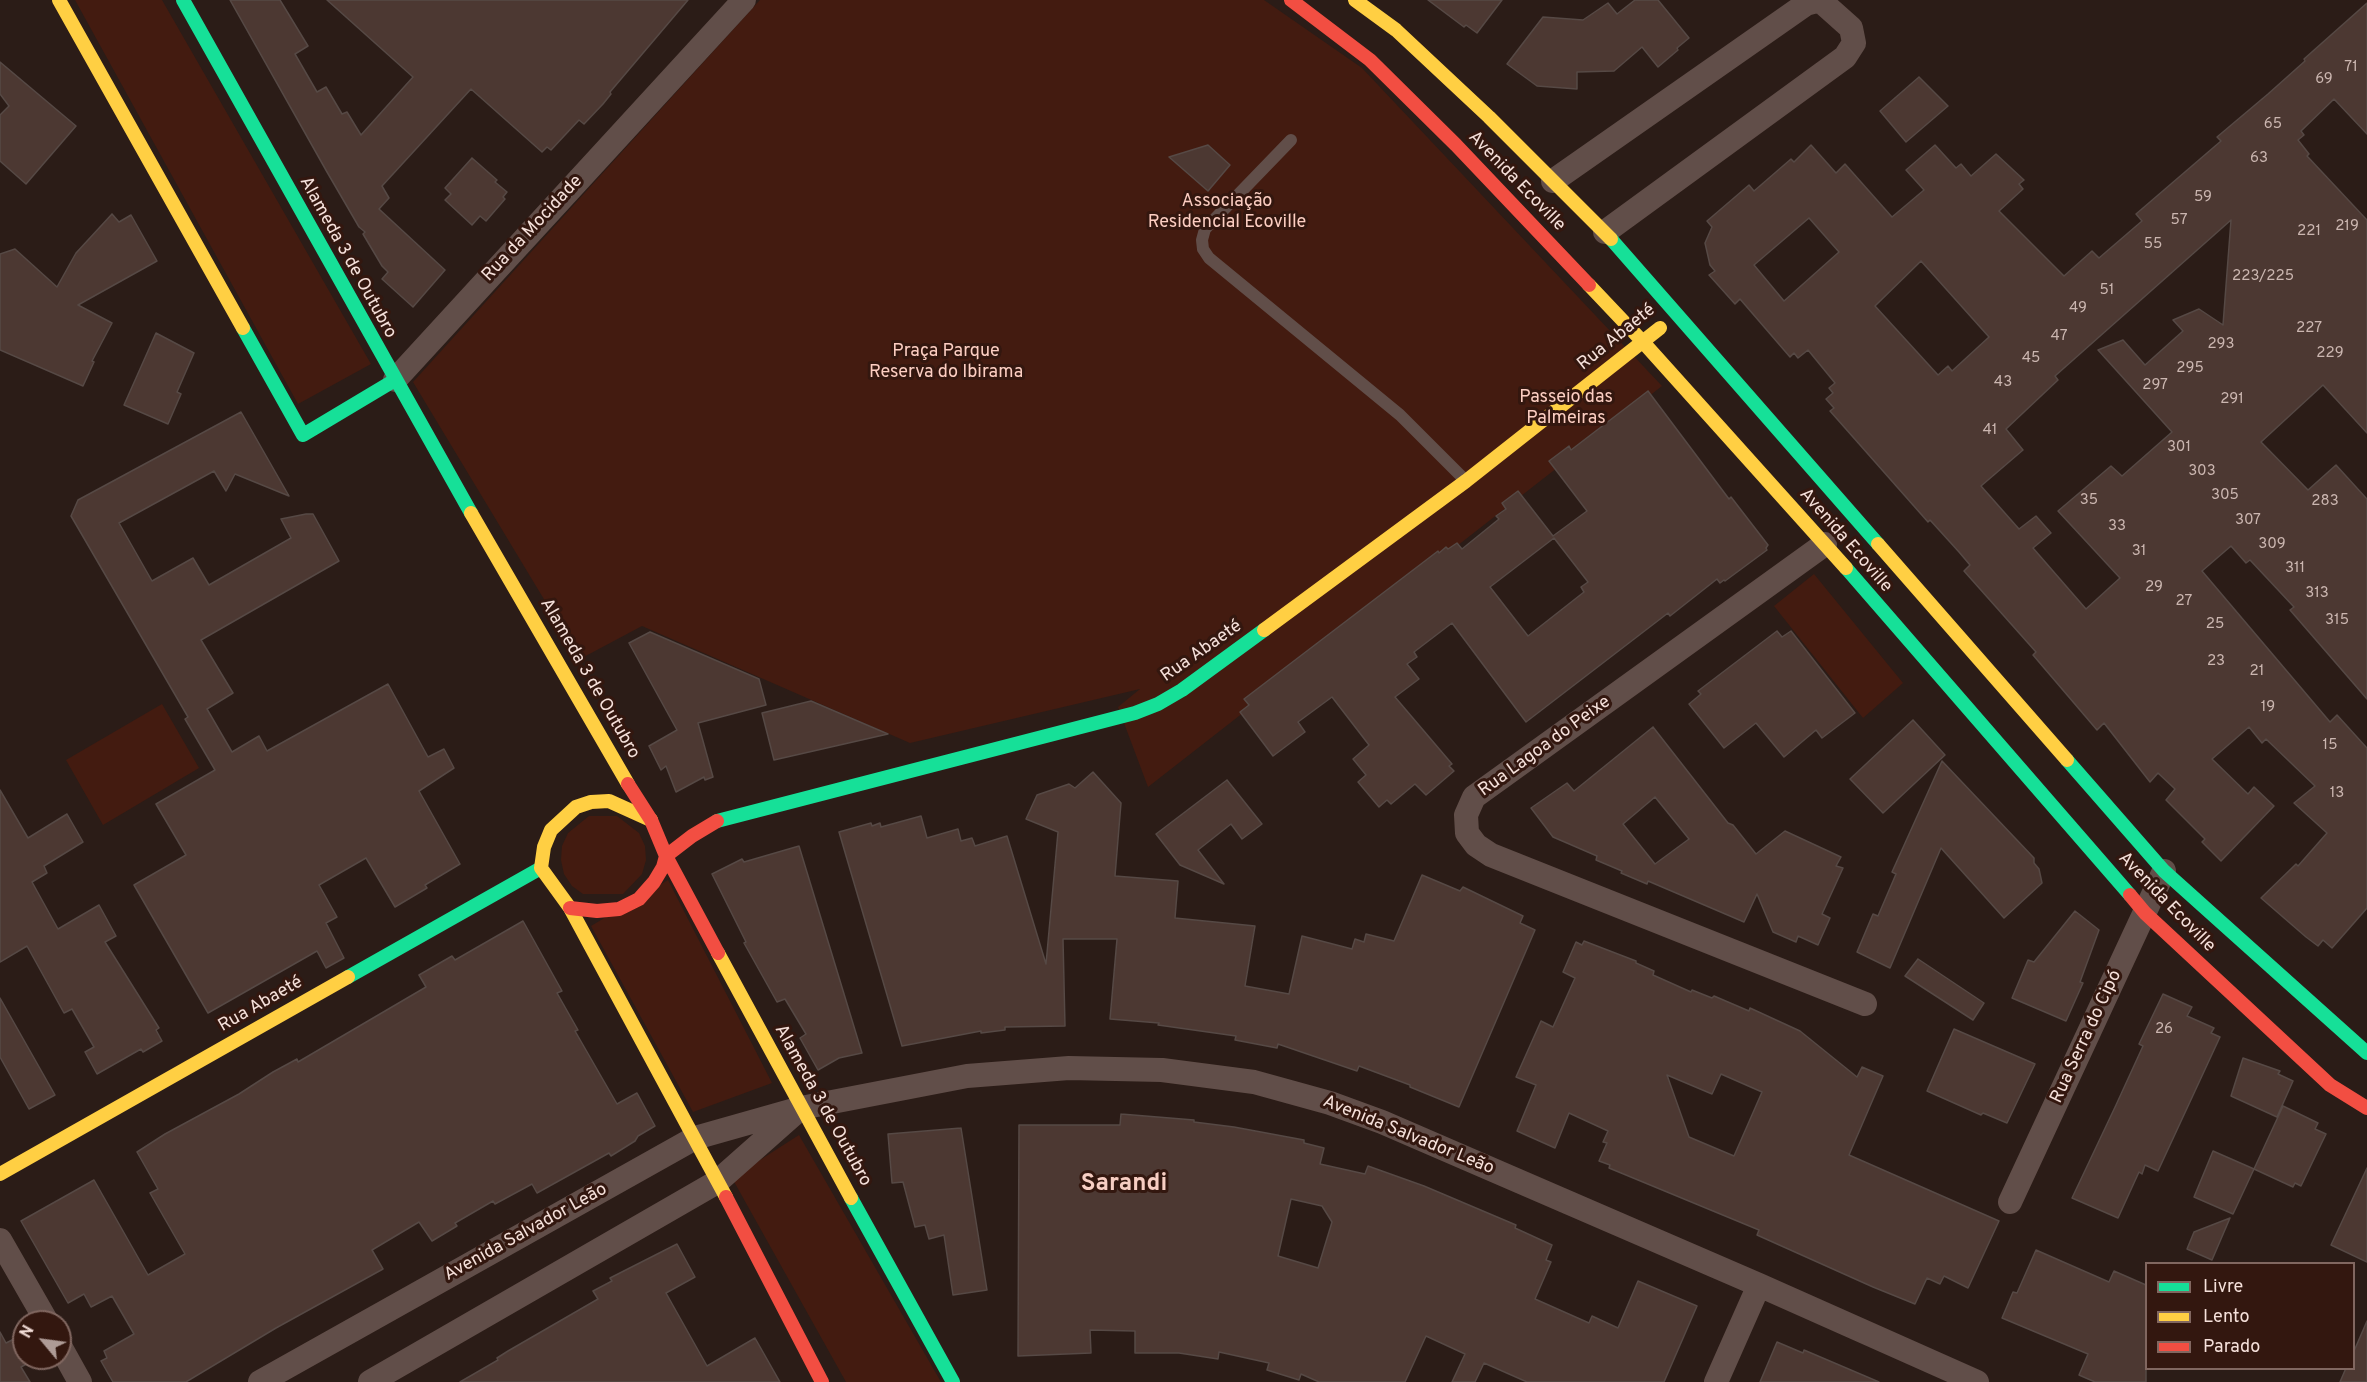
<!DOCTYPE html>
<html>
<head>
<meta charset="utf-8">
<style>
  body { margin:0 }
  #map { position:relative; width:2367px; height:1382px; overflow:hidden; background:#2b1c17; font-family:Overpass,sans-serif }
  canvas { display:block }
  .legend { position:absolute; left:2145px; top:1262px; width:210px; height:108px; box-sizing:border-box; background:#33170f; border:2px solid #816760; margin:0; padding:8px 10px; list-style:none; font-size:18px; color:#f5e0da }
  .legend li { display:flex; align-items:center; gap:12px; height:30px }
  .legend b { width:30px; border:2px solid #816760 }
  .north { position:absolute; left:12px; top:1310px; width:60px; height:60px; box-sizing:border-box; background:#33170f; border:2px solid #816760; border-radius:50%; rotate:299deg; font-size:16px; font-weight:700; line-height:24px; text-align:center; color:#f5e0da }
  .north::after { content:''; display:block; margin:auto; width:21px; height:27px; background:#ae9b96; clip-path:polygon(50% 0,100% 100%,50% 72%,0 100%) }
</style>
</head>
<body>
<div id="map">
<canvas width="2367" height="1382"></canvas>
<ul class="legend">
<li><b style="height:8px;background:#16e098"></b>Livre</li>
<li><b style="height:8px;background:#ffcf43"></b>Lento</li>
<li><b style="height:8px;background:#f24e42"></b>Parado</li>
</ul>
<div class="north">N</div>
</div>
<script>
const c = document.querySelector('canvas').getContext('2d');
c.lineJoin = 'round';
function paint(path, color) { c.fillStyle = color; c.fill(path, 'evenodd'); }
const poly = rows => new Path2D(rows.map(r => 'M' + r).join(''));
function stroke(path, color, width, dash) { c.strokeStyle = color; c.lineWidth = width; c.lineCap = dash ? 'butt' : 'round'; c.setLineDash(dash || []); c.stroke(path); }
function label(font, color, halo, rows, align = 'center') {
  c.font = font + ' Overpass,sans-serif'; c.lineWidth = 6; c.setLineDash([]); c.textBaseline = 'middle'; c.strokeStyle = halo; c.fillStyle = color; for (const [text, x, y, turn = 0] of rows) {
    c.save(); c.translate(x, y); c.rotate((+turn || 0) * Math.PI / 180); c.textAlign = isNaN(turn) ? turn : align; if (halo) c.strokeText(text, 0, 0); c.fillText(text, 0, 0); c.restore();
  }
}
const green = poly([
  [75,0,162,0,371,364,298,404],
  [760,0,1264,0,1362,68,1662,386,1148,787,1118,707,1140,689,910,743,642,626,580,659,413,382],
  [1814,574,1903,683,1863,718,1774,606],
  [162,704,199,768,103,825,66,760],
  [589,816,617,816,639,833,645,846,646,860,642,874,623,894,583,894,572,886,564,874,561,860,562,846,568,833],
  [668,880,772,1083,693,1112,591,926],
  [799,1135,941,1382,846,1382,732,1178]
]);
const building = poly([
  [230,0,280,0,308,46,295,54,317,92,326,87,342,114,347,112,361,135,413,77,327,0,688,0,610,92,611,94,603,104,584,124,579,120,551,150,547,147,542,152,471,89,382,186,389,198,379,209,445,270,413,307,382,279,388,272,382,266,363,234,365,232,359,227,327,172,230,0],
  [1428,0,1502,0,1477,33,1466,25,1464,27,1428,0],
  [1635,0,1658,0,1689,38,1677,48,1678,50,1658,67,1642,47,1614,71,1577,72,1577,89,1537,86,1507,64,1543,17,1583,20,1608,3,1617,14,1635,0],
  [2367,3,2367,134,2334,99,2301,131,2304,135,2298,140,2309,154,2307,156,2367,220,2367,433,2323,385,2261,442,2308,490,2336,465,2367,499,2367,699,2290,610,2294,607,2250,560,2246,563,2231,546,2202,571,2330,722,2337,715,2367,748,2367,908,2332,948,2323,940,2318,946,2306,937,2261,898,2296,864,2298,866,2327,833,2294,803,2315,786,2266,739,2262,743,2249,727,2212,759,2248,794,2254,787,2274,806,2221,861,2202,842,2205,839,2166,800,2175,789,2158,773,2150,782,2104,723,2097,730,2033,655,2036,652,1964,571,1970,565,1959,552,1930,520,1928,522,1830,411,1834,408,1826,399,1833,393,1829,388,1835,383,1808,350,1798,358,1794,353,1790,357,1740,299,1735,304,1709,275,1715,271,1710,265,1705,243,1712,227,1707,221,1749,185,1754,191,1791,159,1794,162,1811,145,1836,173,1845,164,1892,217,1924,190,1906,170,1935,145,1956,168,1961,164,1971,176,1996,154,2024,180,2019,184,2023,189,1999,211,2064,276,2092,251,2099,258,2142,221,2136,214,2221,141,2217,137,2268,94,2305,61,2304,59,2367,3],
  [1809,218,1839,252,1784,301,1754,265,1809,218],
  [2231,220,2223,325,2199,309,2173,320,2183,331,2145,365,2123,340,2098,350,2172,432,2122,476,2111,466,2058,511,2120,578,2086,609,2033,548,2051,533,2036,516,2019,529,1981,486,2023,450,2006,429,2058,380,2055,376,2231,220],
  [1921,261,1989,337,1952,371,1948,366,1938,375,1875,306,1921,261],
  [0,62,76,126,26,184,0,161,0,115,9,106,0,94,0,62],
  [1919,77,1948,106,1906,142,1880,111,1919,77],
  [1208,145,1230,165,1208,191,1169,157,1208,145],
  [472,158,497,180,495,182,507,192,503,197,505,199,486,221,480,216,472,225,445,200,451,194,445,188,472,158],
  [112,214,119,222,131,215,157,261,78,305,112,323,92,361,94,362,83,386,0,350,0,254,15,249,57,287,76,253,112,214],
  [156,333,194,353,177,392,181,394,168,424,124,405,156,333],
  [1648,391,1729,499,1731,497,1768,545,1766,548,1767,550,1725,581,1724,580,1720,583,1717,579,1670,616,1668,613,1526,722,1452,623,1414,652,1417,657,1407,664,1419,679,1395,697,1452,764,1449,766,1454,771,1426,795,1415,784,1391,804,1387,800,1379,807,1358,782,1366,775,1353,759,1369,745,1332,697,1298,722,1305,732,1273,756,1240,712,1249,705,1244,699,1438,551,1439,553,1446,547,1448,549,1457,543,1462,549,1499,519,1496,516,1506,509,1502,503,1518,491,1553,536,1587,511,1549,461,1569,446,1571,450,1648,391],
  [1554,538,1588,582,1581,587,1584,592,1528,636,1490,587,1554,538],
  [241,412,289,496,235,474,226,491,214,471,119,523,152,581,193,558,209,585,291,538,281,519,306,514,313,514,339,561,201,640,233,693,207,709,232,752,259,736,267,751,388,684,428,757,444,749,454,768,419,791,460,864,425,885,427,888,395,907,366,858,319,885,337,917,326,923,344,958,326,968,317,951,208,1013,134,885,186,855,156,804,215,770,185,719,188,717,71,516,78,500,241,412],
  [1777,631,1782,637,1791,631,1855,713,1822,738,1816,730,1784,757,1756,723,1724,748,1689,704,1701,694,1698,691,1777,631],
  [650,632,759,679,766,705,698,723,713,777,705,780,704,777,676,792,666,766,661,770,649,746,677,730,629,643,650,632],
  [811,701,888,734,774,760,762,713,811,701],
  [1913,720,1945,755,1883,813,1850,779,1913,720],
  [1653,727,1728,823,1733,825,1756,854,1785,831,1841,857,1836,866,1843,868,1822,914,1830,918,1818,945,1798,936,1796,942,1773,932,1757,894,1744,922,1648,881,1647,884,1621,873,1622,871,1596,860,1597,856,1553,837,1531,808,1567,783,1574,791,1653,727],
  [1655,797,1689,839,1655,864,1623,824,1655,797],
  [1942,761,2034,858,2034,863,2039,869,2042,883,2004,918,1941,848,1890,968,1857,952,1873,914,1878,916,1896,874,1892,872,1942,761],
  [1093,772,1121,803,1115,876,1178,881,1175,918,1255,926,1245,986,1289,994,1302,936,1352,949,1355,939,1364,942,1366,934,1394,941,1422,875,1460,891,1463,887,1523,916,1520,923,1535,930,1459,1107,1410,1087,1410,1085,1359,1066,1357,1071,1278,1044,1277,1048,1235,1040,1236,1036,1158,1025,1159,1023,1110,1019,1117,939,1063,939,1065,1026,1005,1027,1005,1030,981,1033,981,1031,902,1046,839,832,871,823,872,826,880,823,881,827,921,816,927,838,958,829,961,841,972,838,975,846,1007,836,1046,964,1058,832,1026,819,1037,795,1069,784,1075,788,1093,772],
  [1227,780,1262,824,1242,839,1231,824,1198,850,1224,884,1180,865,1156,834,1227,780],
  [0,790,28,838,67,814,83,842,44,866,47,873,32,882,58,929,99,905,116,936,105,942,159,1028,156,1030,162,1041,143,1052,141,1049,97,1074,85,1052,94,1047,72,1009,64,1013,27,946,0,962,0,790],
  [799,846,862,1053,839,1058,818,1070,800,1038,806,1034,785,999,777,1002,744,943,746,942,712,874,742,859,744,862,799,846],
  [2075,911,2099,930,2080,982,2083,983,2066,1021,2012,998,2028,960,2034,962,2075,911],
  [523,921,562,991,557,993,578,1030,575,1031,617,1104,637,1093,655,1126,638,1136,635,1141,611,1156,609,1153,537,1193,532,1184,495,1204,493,1201,455,1223,457,1226,432,1241,419,1222,372,1250,383,1269,276,1328,186,1382,113,1382,101,1361,107,1358,104,1351,134,1334,112,1296,91,1307,84,1294,68,1303,21,1221,94,1180,148,1275,185,1254,150,1193,158,1189,137,1152,165,1134,239,1094,273,1072,297,1059,298,1062,426,987,419,975,452,956,455,960,523,921],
  [1584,941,1636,961,1636,963,1654,971,1653,975,1691,992,1692,990,1712,998,1714,996,1749,1011,1750,1008,1800,1031,1857,1077,1862,1067,1883,1076,1849,1155,1999,1221,1968,1288,1944,1276,1940,1284,1927,1278,1915,1304,1873,1287,1757,1235,1759,1230,1609,1168,1610,1165,1599,1161,1607,1143,1603,1142,1608,1131,1569,1113,1555,1148,1517,1131,1536,1085,1516,1077,1541,1021,1553,1027,1575,978,1563,972,1576,942,1582,945,1584,941],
  [1721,1074,1762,1092,1734,1156,1689,1137,1667,1075,1712,1094,1721,1074],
  [1918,959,1984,1003,1973,1020,1905,976,1918,959],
  [2163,994,2192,1007,2187,1016,2214,1028,2211,1033,2220,1037,2158,1171,2145,1165,2142,1174,2139,1172,2118,1218,2072,1198,2116,1105,2143,1046,2139,1044,2163,994],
  [0,998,55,1095,29,1109,0,1057,0,998],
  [1954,1029,2035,1064,2007,1123,1983,1113,1981,1115,1927,1091,1954,1029],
  [2243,1058,2280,1071,2278,1074,2293,1081,2277,1117,2231,1096,2243,1058],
  [2283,1106,2318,1123,2315,1129,2326,1134,2301,1186,2295,1183,2293,1187,2254,1169,2233,1214,2194,1197,2213,1151,2254,1169,2283,1106],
  [1121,1114,1194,1120,1194,1122,1234,1127,1304,1140,1304,1143,1324,1148,1320,1164,1365,1174,1368,1166,1424,1186,1516,1225,1515,1228,1552,1245,1546,1260,1551,1262,1535,1299,1589,1323,1592,1316,1618,1328,1638,1281,1697,1306,1664,1382,1527,1382,1484,1363,1475,1382,1452,1382,1465,1354,1426,1336,1405,1382,1319,1382,1301,1374,1299,1380,1267,1370,1269,1363,1219,1352,1218,1359,1179,1353,1135,1353,1135,1331,1090,1330,1091,1353,1018,1356,1019,1125,1120,1125,1121,1114],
  [1291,1199,1322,1206,1332,1222,1318,1268,1278,1256,1291,1199],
  [961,1128,987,1290,953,1295,944,1235,929,1239,925,1225,915,1227,903,1182,892,1183,888,1134,961,1128],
  [2367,1168,2367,1262,2331,1245,2367,1168],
  [2230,1218,2212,1260,2187,1249,2194,1232,2230,1218],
  [677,1244,695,1277,666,1293,707,1366,755,1338,780,1382,460,1382,498,1360,497,1358,508,1351,598,1299,593,1291,612,1281,610,1278,677,1244],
  [2036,1250,2109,1282,2114,1271,2146,1285,2146,1382,2095,1382,2079,1375,2088,1354,2002,1318,2013,1292,2017,1293,2036,1250],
  [2367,1321,2367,1382,2340,1382,2346,1368,2354,1368,2354,1351,2367,1321],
  [0,1332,6,1343,18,1337,24,1347,24,1358,30,1358,32,1361,21,1367,30,1382,0,1382,0,1332],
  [1777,1342,1803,1353,1804,1350,1879,1382,1760,1382,1777,1342]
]);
const lane = poly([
  [1291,140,1205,229,1202,240,1203,249,1209,258,1400,415,1465,480]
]);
const street = poly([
  [1553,181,1806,4,1817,1,1823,3,1851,28,1854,43,1845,57,1605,232],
  [395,380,744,0],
  [1825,544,1474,797,1466,815,1467,833,1476,845,1491,855,1865,1004],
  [2010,1202,2164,871],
  [0,1240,47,1322],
  [60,1346,80,1382],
  [260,1382,695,1138,801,1108,967,1076,1069,1068,1162,1070,1254,1082,1330,1103,1382,1122,1759,1285,1977,1382],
  [370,1382,717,1182,795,1113],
  [1716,1382,1759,1285]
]);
const fast = poly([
  [183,0,471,513],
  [1611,239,1878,544],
  [243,328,303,435,395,380],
  [1846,568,2130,895],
  [2067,760,2164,871,2367,1053],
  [717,821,1135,713,1158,704,1182,690,1264,630],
  [348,977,541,868],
  [851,1198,953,1382]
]);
const slow = poly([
  [59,0,243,328],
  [1355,0,1396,30,1489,117,1611,239],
  [1589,285,1643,342,1846,568],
  [471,513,628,784],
  [1878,544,2067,760],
  [1264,630,1466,481,1660,328],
  [541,868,570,908,726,1197],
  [541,868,544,847,551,830,576,807,591,802,609,801,651,820],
  [718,953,851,1198],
  [0,1174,348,977]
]);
const jam = poly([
  [1291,0,1370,60,1456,145,1589,285],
  [628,784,651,820,666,856,718,953],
  [2130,895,2145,913,2330,1085,2367,1108],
  [570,908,597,911,619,909,639,899,654,882,663,867,666,856,692,836,717,821],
  [726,1197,822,1382]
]);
const numberNames = [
  ["71",2351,68],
  ["69",2324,80],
  ["65",2273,125],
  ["63",2259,159],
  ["59",2203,198],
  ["57",2179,221],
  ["219",2347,227],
  ["221",2309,232],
  ["55",2153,245],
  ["223/225",2263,277],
  ["51",2107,291],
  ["49",2078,309],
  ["227",2309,329],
  ["47",2059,337],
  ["293",2221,345],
  ["229",2330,354],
  ["45",2031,359],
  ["295",2190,369],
  ["43",2003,383],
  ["297",2155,386],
  ["291",2232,400],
  ["41",1990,431],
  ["301",2179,448],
  ["303",2202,472],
  ["305",2225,496],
  ["35",2089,501],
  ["283",2325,502],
  ["307",2248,521],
  ["33",2117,527],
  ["309",2272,545],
  ["31",2139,552],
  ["311",2295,569],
  ["29",2154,588],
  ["313",2317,594],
  ["27",2184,602],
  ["315",2337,621],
  ["25",2215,625],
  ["23",2216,662],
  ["21",2257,672],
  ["19",2268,708],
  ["15",2330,746],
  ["13",2337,794],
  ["26",2164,1030]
];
const streetNames = [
  ["Avenida Ecoville",1516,182,46],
  ["Rua da Mocidade",533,229,-47],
  ["Alameda 3 de Outubro",347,258,61],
  ["Rua Abaeté",1617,338,-39],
  ["Avenida Ecoville",1845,541,49],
  ["Rua Abaeté",1202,652,-35],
  ["Alameda 3 de Outubro",589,679,60],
  ["Rua Lagoa do Peixe",1545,747,-36],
  ["Avenida Ecoville",2166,903,46],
  ["Rua Abaeté",261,1005,-30],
  ["Rua Serra do Cipó",2087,1037,-65],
  ["Alameda 3 de Outubro",822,1106,61],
  ["Avenida Salvador Leão",1408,1136,22],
  ["Avenida Salvador Leão",526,1233,-29]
];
const parkNames = [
  ["Associação",1227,202],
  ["Residencial Ecoville",1227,223],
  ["Praça Parque",946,352],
  ["Reserva do Ibirama",946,373],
  ["Passeio das",1566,398],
  ["Palmeiras",1566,419]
];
const districtNames = [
  ["Sarandi",1124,1185]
];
paint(green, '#431b10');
paint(building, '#4c3832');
stroke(building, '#564945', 1.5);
stroke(lane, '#614e49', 12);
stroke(street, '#614e49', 24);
stroke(fast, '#16e098', 14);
stroke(slow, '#ffcf43', 14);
stroke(jam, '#f24e42', 14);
label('15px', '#cbb6b0', null, numberNames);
label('18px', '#f5e0da', '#33170f', streetNames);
label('18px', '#fccec2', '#33170f', parkNames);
label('bold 24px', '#f7cec3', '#33170f', districtNames);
</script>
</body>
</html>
